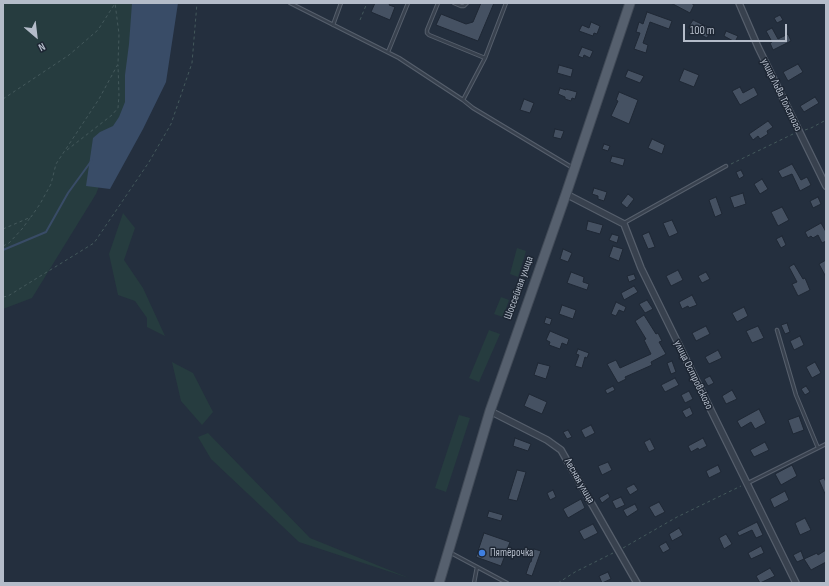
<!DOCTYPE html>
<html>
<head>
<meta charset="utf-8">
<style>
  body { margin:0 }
  #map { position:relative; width:829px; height:586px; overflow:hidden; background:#242f3e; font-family:"Sofia Sans Condensed",sans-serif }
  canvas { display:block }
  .frame { position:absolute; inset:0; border:4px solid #b4bcc9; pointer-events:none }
  .north { position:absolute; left:16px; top:16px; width:40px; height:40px; -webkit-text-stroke:3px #1d2633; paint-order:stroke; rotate:152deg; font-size:11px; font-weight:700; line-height:16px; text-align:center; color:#b4bcc9 }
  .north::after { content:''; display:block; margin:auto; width:14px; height:18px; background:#b4bcc9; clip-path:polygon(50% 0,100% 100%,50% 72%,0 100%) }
  .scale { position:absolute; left:683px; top:24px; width:104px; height:18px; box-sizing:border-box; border:2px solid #b4bcc9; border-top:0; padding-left:5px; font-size:12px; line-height:14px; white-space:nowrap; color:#b4bcc9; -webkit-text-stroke:3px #1d2633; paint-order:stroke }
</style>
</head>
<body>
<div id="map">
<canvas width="829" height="586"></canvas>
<div class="frame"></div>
<div class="north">N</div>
<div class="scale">100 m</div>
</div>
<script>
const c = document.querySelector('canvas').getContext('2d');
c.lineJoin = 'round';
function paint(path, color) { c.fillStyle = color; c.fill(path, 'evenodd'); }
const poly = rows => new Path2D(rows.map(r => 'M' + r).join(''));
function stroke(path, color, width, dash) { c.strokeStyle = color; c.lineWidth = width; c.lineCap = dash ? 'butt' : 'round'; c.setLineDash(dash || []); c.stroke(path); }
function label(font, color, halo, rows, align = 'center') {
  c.font = font + ' "Sofia Sans Condensed",sans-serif'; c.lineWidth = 3; c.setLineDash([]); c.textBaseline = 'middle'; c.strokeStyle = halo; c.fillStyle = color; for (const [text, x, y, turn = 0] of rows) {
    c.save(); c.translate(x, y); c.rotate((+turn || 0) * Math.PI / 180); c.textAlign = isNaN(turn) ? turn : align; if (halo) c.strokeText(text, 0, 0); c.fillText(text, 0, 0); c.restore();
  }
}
const green = poly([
  [3,3,166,3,159,32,96,194,32,298,3,309],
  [123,213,135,228,124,260,143,288,165,336,147,327,147,318,135,301,118,295,109,254],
  [517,248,526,251,518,277,510,274],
  [501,297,509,300,503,317,494,314],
  [489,330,500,334,479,382,469,378],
  [172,362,193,373,213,412,202,425,181,401],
  [459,415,470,418,446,492,435,488],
  [208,433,310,538,409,578,299,542,211,459,198,437]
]);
const water = poly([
  [132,3,178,3,166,82,143,129,110,189,86,186,93,138,100,132,113,126,119,117,125,102,125,75,129,44]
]);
const stream = poly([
  [3,250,46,232,68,193,92,160]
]);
const building = poly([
  [375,3,390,3,389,5,395,7,390,20,371,12,375,3],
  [481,3,494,3,478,41,436,25,441,14,466,24,473,22,481,3],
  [671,3,691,3,694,5,690,13,671,3],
  [647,12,672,21,669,29,650,22,643,43,648,45,646,53,634,49,640,33,636,32,639,22,643,24,647,12],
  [780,15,783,20,777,23,774,18,780,15],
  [693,20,712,29,707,38,688,28,693,20],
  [591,22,600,26,597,34,594,33,593,36,579,31,582,25,589,28,591,22],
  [772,28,778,39,788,34,791,41,773,50,770,43,772,42,766,31,772,28],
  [726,31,738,36,735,42,724,36,726,31],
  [582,47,593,51,590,58,584,55,583,58,578,56,582,47],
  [798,64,803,72,788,81,783,72,798,64],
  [559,65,573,69,571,77,557,73,559,65],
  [684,69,699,75,694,87,679,81,684,69],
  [628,70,644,76,640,83,625,77,628,70],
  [740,87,743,93,754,87,758,95,740,105,732,91,740,87],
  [560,88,566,90,566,89,577,92,575,99,572,98,571,101,565,99,565,97,558,94,560,88],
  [619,92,638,100,629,124,611,116,618,101,616,100,619,92],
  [815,97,819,103,804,112,800,106,815,97],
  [524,99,534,103,530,113,520,110,524,99],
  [768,121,773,127,767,131,768,134,760,139,758,136,753,140,749,134,768,121],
  [555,129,564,131,561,139,553,137,555,129],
  [652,139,665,145,662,154,648,148,652,139],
  [604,144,610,146,608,151,602,149,604,144],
  [612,156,625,159,623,166,610,162,612,156],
  [792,164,801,180,807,177,811,185,800,191,792,174,782,178,778,171,792,164],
  [741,170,744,176,739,179,736,172,741,170],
  [762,179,768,189,760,194,754,184,762,179],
  [594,188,607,192,604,201,598,199,598,196,592,194,594,188],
  [743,193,746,204,734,208,730,197,743,193],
  [628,194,634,199,627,208,621,203,628,194],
  [716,197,722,214,715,217,709,200,716,197],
  [818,197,821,204,813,208,810,201,818,197],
  [782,207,789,220,778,226,771,212,782,207],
  [672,220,678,233,669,237,663,223,672,220],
  [588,221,603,225,600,234,586,230,588,221],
  [821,223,826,232,826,241,822,243,818,235,813,238,811,236,808,238,805,232,821,223],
  [649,232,655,247,648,249,642,235,649,232],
  [612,234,619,236,617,243,609,240,612,234],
  [782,236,786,245,781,248,776,239,782,236],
  [613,246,623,249,619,261,609,257,613,246],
  [563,249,572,253,568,262,560,259,563,249],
  [826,260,826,277,819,264,826,260],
  [794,264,803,279,805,278,810,290,798,296,792,284,797,282,789,267,794,264],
  [678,270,683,280,671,286,666,276,678,270],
  [571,272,584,277,583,282,589,284,587,290,567,283,571,272],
  [706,272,710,279,702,283,698,276,706,272],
  [634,274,636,279,629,282,627,276,634,274],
  [634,286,638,292,624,300,621,293,634,286],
  [692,295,697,305,689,308,688,306,682,309,679,302,692,295],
  [647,300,653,309,645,313,639,304,647,300],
  [616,302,626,307,624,312,619,310,616,316,611,314,616,302],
  [562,305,576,310,573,319,559,314,562,305],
  [744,307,748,316,737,322,732,313,744,307],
  [644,315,656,334,658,333,662,341,659,342,666,354,651,362,652,365,625,377,626,379,618,383,607,364,616,360,620,368,651,354,644,340,646,339,635,321,644,315],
  [546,317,552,319,550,325,544,323,546,317],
  [787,323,790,332,785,334,781,325,787,323],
  [706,326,710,334,696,341,692,333,706,326],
  [758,326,764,338,752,343,746,331,758,326],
  [550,331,569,339,567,345,562,343,560,349,549,345,550,342,546,340,550,331],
  [800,336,804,345,794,350,790,341,800,336],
  [578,349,589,353,587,358,585,357,582,368,575,366,579,355,576,354,578,349],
  [718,350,722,358,709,364,705,357,718,350],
  [672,361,676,372,671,374,667,363,672,361],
  [815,362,821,373,812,378,806,367,815,362],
  [538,363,550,366,546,379,534,375,538,363],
  [710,376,714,383,708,386,704,379,710,376],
  [675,378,679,385,665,392,661,385,675,378],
  [613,386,615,390,607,394,605,390,613,386],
  [806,386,810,392,805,395,801,389,806,386],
  [732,390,737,399,726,404,722,396,732,390],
  [689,391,693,399,685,403,681,395,689,391],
  [529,394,547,402,542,414,524,406,529,394],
  [690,407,693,414,686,418,682,411,690,407],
  [759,409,766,423,755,429,751,422,741,428,737,421,759,409],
  [799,416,804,430,793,434,788,420,799,416],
  [591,425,595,433,585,438,581,430,591,425],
  [568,430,572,437,567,439,563,432,568,430],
  [515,438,531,444,528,451,513,446,515,438],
  [703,438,707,446,699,450,698,448,691,452,688,446,703,438],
  [650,439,655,449,649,452,644,442,650,439],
  [765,442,769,450,754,457,750,450,765,442],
  [608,462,612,470,602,475,598,466,608,462],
  [718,465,721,472,709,478,706,471,718,465],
  [792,465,797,476,781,485,775,474,792,465],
  [517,470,526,472,517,501,508,499,517,470],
  [824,478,826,482,826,496,819,480,824,478],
  [634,484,638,490,630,495,626,488,634,484],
  [553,490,556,497,550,500,547,493,553,490],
  [785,491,789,500,774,508,770,499,785,491],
  [608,493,610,497,602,503,599,498,608,493],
  [621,497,625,505,616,509,612,501,621,497],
  [581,499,585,508,568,518,563,509,581,499],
  [659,502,665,512,655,517,649,507,659,502],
  [635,504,638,510,627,517,623,510,635,504],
  [489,511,503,515,501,521,487,517,489,511],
  [805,518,811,530,800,535,795,523,805,518],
  [757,522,763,535,756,538,752,530,739,536,737,532,757,522],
  [593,524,598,533,584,540,579,531,593,524],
  [679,528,683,535,672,541,669,534,679,528],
  [484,533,510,542,501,566,476,557,484,533],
  [726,534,732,544,724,549,719,538,726,534],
  [666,542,670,549,663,553,659,546,666,542],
  [761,546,764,553,751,559,748,553,761,546],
  [534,549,541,551,532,576,526,574,530,562,531,562,534,549],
  [826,550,826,562,811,570,804,559,817,553,818,555,826,550],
  [801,551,804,559,797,562,793,555,801,551],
  [770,568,775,576,760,583,756,576,770,568],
  [608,572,611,579,602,583,599,576,608,572]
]);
const path = poly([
  [360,20,367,3],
  [3,99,69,55,98,30,114,5],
  [805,130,811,128,826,120],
  [67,150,112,115,118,108,119,95,118,65],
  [731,164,793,134],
  [3,229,31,217,40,204,51,184,56,164,99,99,118,64,119,34,115,3],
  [3,246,9,243,22,229,30,218],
  [3,297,8,296,94,243,149,162,171,124,192,63,197,3],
  [623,548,677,517,741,486],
  [558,583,575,572,613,553]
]);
const service = poly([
  [290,3,399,58,463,100,485,58,506,3],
  [438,3,427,30,427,33,429,35,485,58],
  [454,3,461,6,464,6,467,3],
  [333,25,341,3],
  [388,52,408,3],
  [463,100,473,108,573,168],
  [624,223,726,166],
  [777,330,796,395,818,448],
  [748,483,826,444],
  [451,553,507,583],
  [474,583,477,567]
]);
const minor = poly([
  [739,3,758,47,826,186],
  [566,194,624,224,641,268,796,583],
  [490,411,547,440,561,450,637,583]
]);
const primary = poly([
  [439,583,490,411,566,194,630,3]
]);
const markers = [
  [482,553,4,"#3f7fe0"]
];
const streetNames = [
  ["улица Льва Толстого",781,95,64],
  ["Шоссейная улица",519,288,-70],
  ["улица Островского",693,375,64],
  ["Лесная улица",579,481,60]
];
const poiNames = [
  ["Пятёрочка",490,553]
];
paint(green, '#263c3f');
paint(water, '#394c67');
stroke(stream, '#394c67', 2);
paint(building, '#455162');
stroke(building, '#1f2835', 1);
stroke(service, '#565f6c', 4.5);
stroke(minor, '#565f6c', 8);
stroke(primary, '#414a57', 11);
stroke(path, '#44595c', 1, [3, 3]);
stroke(service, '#38414e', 2.5);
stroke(minor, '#38414e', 5.5);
stroke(primary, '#56606e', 9);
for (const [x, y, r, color] of markers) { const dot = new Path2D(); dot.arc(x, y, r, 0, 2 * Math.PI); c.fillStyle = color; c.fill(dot); stroke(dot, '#1d2633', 1.5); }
label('11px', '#b4bcc9', '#1d2633', streetNames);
label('11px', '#b4bcc9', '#1d2633', poiNames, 'left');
</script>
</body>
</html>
